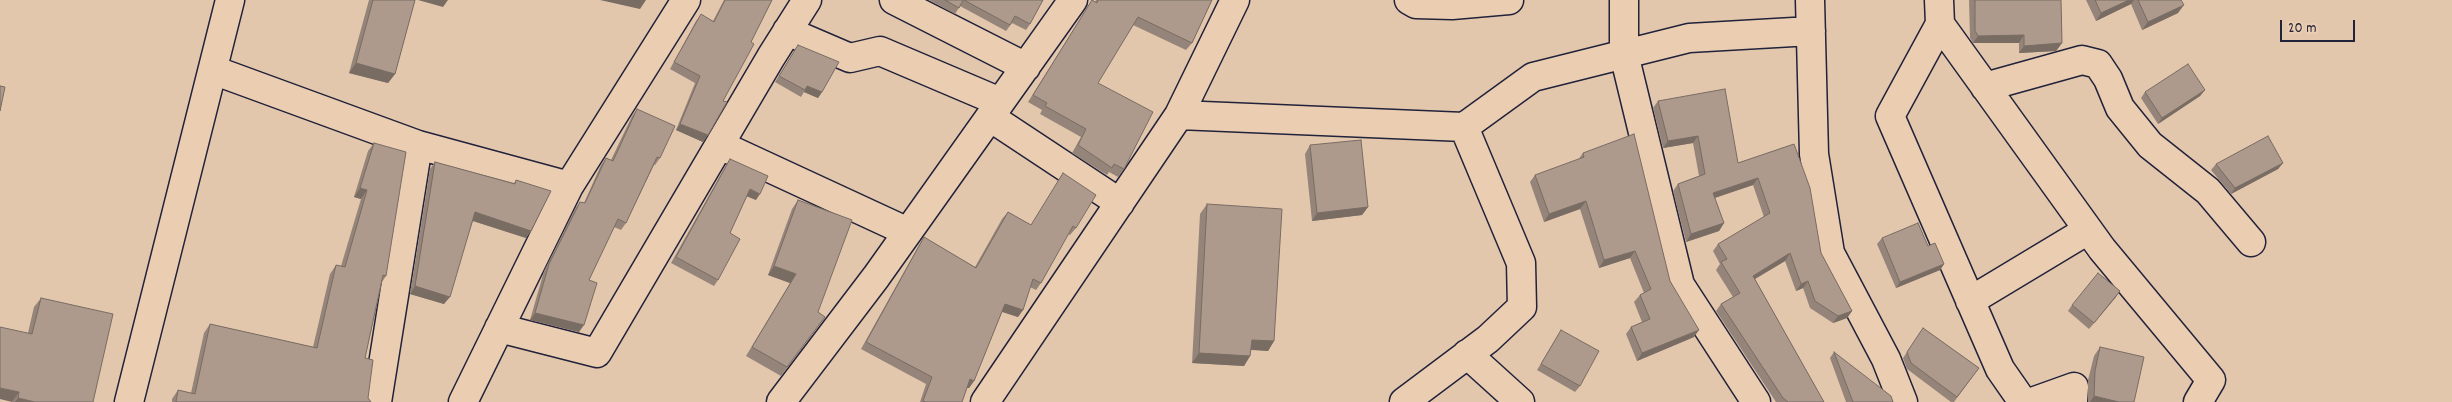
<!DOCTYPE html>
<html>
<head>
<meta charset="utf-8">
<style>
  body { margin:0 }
  #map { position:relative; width:2452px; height:402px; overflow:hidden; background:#e3c7ad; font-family:Dekko,sans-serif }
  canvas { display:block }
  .scale { position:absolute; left:2280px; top:20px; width:75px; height:22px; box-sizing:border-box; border:2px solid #22223b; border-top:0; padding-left:6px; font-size:15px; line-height:18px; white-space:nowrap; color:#22223b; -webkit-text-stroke:4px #ebceb2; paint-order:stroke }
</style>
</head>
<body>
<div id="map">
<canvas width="2452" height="402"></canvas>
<div class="scale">20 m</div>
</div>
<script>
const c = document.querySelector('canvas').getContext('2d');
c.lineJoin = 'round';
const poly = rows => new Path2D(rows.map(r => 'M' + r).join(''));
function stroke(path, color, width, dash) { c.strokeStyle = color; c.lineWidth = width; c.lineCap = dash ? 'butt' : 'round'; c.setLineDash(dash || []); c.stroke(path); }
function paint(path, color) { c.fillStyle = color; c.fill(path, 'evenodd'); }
const minor = poly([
  [894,0,1026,67],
  [1409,0,1416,4,1452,5,1509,0],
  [1624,0,1624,54,1680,285,1756,402],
  [1810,0,1814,154,1830,253,1886,359,1903,402],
  [1939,0,1940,24,1890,116,2000,369,2023,402],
  [1940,24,2102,249,2211,380,2198,402],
  [787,31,850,58,880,51,1000,102],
  [213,70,418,145,569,186],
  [1985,87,2082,60,2098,64,2108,79,2120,108,2150,145,2208,191,2251,242],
  [1179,115,1464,127,1533,77,1689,38,1811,31],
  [990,117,1120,203],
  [720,145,908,232],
  [1970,301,2088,230],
  [499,328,597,353,771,57,807,0],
  [1467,354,1520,402],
  [129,402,230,0],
  [377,402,418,145],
  [463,402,569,186,686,0],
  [781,402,876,277,1073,0],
  [985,402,1179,115,1235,0],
  [1404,402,1488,339,1522,307,1521,263,1464,127],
  [2032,402,2074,387,2073,402]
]);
const wall = poly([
  [369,0,415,0,395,74,388,83,349,73],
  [724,0,772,0,751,42,723,101,708,135,703,142,676,130,695,83,670,69,696,21,701,15,713,21],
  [929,0,1043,0,1030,24,1026,30,1012,23,1006,31,960,6,955,14],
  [1092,0,1095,2,1096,0,1212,0,1192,43,1186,50,1133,25,1098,83,1124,169,1118,177,1109,172,1107,175,1072,153,1081,137,1040,114,1042,110,1028,102],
  [1969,0,2061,0,2062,43,2056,51,2019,53,2019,43,1973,43,1970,38],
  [2086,0,2181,0,2178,13,2142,30,2131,4,2096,21],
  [798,45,822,92,818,98,804,92,801,97,775,82],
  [2205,90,2200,96,2158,124,2141,98,2145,92],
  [1658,101,1738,163,1794,144,1821,253,1852,311,1847,318,1833,323,1810,308,1803,288,1796,291,1785,261,1755,279,1824,402,1776,402,1716,311,1721,304,1733,297,1716,270,1720,264,1713,251,1718,244,1764,217,1753,185,1715,198,1724,223,1719,231,1686,242,1673,191,1678,184,1699,176,1693,143,1663,148,1653,108],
  [637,109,660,158,655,165,654,165,626,223,621,230,614,227,589,280,579,332,530,320,544,271,575,209,580,202,584,203,601,165,606,158,611,160,632,116],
  [374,143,386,276,382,282,365,358,368,398,371,402,172,402,172,399,178,390,191,393,204,333,210,324,313,347,330,274,336,265,341,266,361,199,354,197,368,151],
  [1310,145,1368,207,1362,215,1312,221,1305,154],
  [1583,153,1670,281,1694,337,1637,361,1626,334,1631,327,1642,322,1634,302,1640,295,1644,293,1630,258,1599,268,1580,209,1544,222,1530,182,1535,175,1578,160],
  [730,159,756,200,747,196,730,233,718,280,714,286,671,263,726,165],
  [435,162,514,183,516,180,531,231,526,238,473,221,444,304,410,294,430,169],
  [2283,163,2278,169,2231,194,2211,170,2216,164],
  [1063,173,1076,228,1070,235,1068,234,1041,283,1036,290,1030,287,1023,310,1018,317,1002,312,974,381,969,388,967,388,962,402,920,402,926,384,861,349,919,245,924,237,975,267,1002,219,1008,212,1031,225],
  [798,200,818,312,825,317,781,376,746,356,790,283,768,275,792,209],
  [1207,204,1274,341,1268,351,1251,350,1250,356,1244,366,1192,363,1200,214],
  [1882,238,1928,246,1944,264,1940,270,1896,288,1877,244],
  [2116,297,2089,329,2068,311,2072,305],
  [41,298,93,402,12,402,34,307],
  [1923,328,1979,368,1954,402,1951,402,1907,369,1903,358],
  [1561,330,1580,386,1575,392,1537,370],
  [2100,347,2134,402,2088,402,2088,380,2094,356],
  [1834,352,1893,402,1846,402,1830,358]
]);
const shadedWall = poly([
  [418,0,448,0,443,7],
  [600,0,646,0,640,9],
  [2129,0,2134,0,2131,4,2096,21,2101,13],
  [2184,5,2178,13,2142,30,2148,22],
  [2024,35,2019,43,1973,43,1978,36],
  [2062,43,2056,51,2019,53,2024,46],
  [356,63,395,74,388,83,349,73],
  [807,86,822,92,818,98,804,92],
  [2205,90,2200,96,2158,124,2162,118],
  [680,124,708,135,703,142,676,130],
  [1698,136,1693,143,1663,148,1668,141],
  [2283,163,2278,169,2231,194,2235,188],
  [1758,178,1753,185,1708,200,1713,193],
  [360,188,367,190,361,199,354,197],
  [750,189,760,194,756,200,746,196],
  [1586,201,1580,209,1544,222,1549,214],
  [1368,207,1362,215,1312,221,1317,213],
  [475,212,531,231,526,238,470,220],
  [1724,223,1719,231,1686,242,1691,234],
  [1635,251,1630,258,1599,268,1604,260],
  [1790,253,1785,261,1748,283,1753,276],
  [1944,264,1940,270,1896,288,1900,282],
  [774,266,796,274,790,283,768,275],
  [1808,281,1803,288,1796,291,1801,284],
  [415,286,450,297,444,304,410,294],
  [2120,291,2116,297,2089,329,2094,323],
  [1005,304,1023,310,1018,317,1000,311],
  [1852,311,1847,318,1833,323,1838,316],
  [535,313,584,325,579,332,530,320],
  [1699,330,1694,337,1637,361,1642,353],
  [1252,340,1274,341,1268,351,1245,349],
  [1199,353,1250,356,1244,366,1192,363],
  [970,379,974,381,969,388,965,387],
  [0,388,19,392,12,402,0,399],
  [2094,396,2119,402,2090,402],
  [18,398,35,402,15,402]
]);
const building = poly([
  [373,0,415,0,395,74,356,63,373,0],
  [725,0,772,0,751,42,754,44,723,101,727,102,708,135,680,124,700,76,674,62,701,14,714,22,725,0],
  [945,0,963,0,959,8,945,0],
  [964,0,1043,0,1030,24,1015,16,1010,25,964,0],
  [1092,0,1097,3,1098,0,1212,0,1192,43,1138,17,1098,83,1153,112,1124,169,1114,164,1112,168,1078,145,1086,129,1045,106,1047,103,1033,95,1092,0],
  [1975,0,2061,0,2062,43,2024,46,2024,35,1978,36,1975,31,1975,0],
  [2095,0,2129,0,2101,13,2095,0],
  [2138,0,2181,0,2184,5,2148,22,2138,0],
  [798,45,839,62,822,92,807,86,805,90,779,76,798,45],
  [2188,64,2205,90,2162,118,2145,92,2188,64],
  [0,86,5,87,0,111,0,86],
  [1725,89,1738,163,1794,144,1810,188,1821,253,1852,311,1838,316,1815,301,1808,281,1801,284,1790,253,1753,276,1824,402,1788,402,1783,398,1721,304,1740,293,1721,262,1727,259,1718,244,1770,213,1758,178,1713,193,1724,223,1691,234,1678,184,1705,174,1698,136,1668,141,1658,101,1725,89],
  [637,109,675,126,660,158,657,157,626,223,618,219,589,280,597,283,584,325,535,313,549,264,580,202,585,203,606,158,613,161,637,109],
  [1634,134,1670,281,1699,330,1642,353,1631,327,1650,319,1640,295,1651,289,1635,251,1604,260,1586,201,1549,214,1535,175,1584,157,1583,153,1634,134],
  [2268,136,2283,163,2235,188,2216,164,2268,136],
  [1361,140,1368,207,1317,213,1310,145,1361,140],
  [374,143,406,152,386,276,383,275,365,358,373,360,368,398,371,402,176,402,178,390,195,394,210,324,317,348,336,265,345,267,367,190,360,188,374,143],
  [730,159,768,176,760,194,750,189,730,233,740,239,718,280,676,257,730,159],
  [435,162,515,184,516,180,551,191,531,231,475,212,450,297,415,286,435,162],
  [1063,173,1096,195,1076,228,1073,226,1041,283,1033,279,1023,310,1005,304,974,381,970,379,962,402,926,402,923,401,932,377,866,342,924,237,976,268,1008,212,1031,225,1063,173],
  [798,200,852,220,818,312,825,317,787,367,752,347,796,274,774,266,798,200],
  [1207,204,1282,209,1274,341,1252,340,1250,356,1199,353,1207,204],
  [1918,223,1928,246,1935,243,1944,264,1900,282,1882,238,1918,223],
  [2098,273,2120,291,2094,323,2072,305,2098,273],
  [41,298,113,314,93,402,35,402,18,398,19,392,0,388,0,327,32,334,41,298],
  [1923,328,1979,368,1957,397,1911,363,1907,352,1923,328],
  [1561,330,1599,351,1580,386,1541,364,1561,330],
  [2100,347,2144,357,2134,402,2119,402,2094,396,2095,371,2100,347],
  [1834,352,1891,396,1893,402,1853,402,1834,352]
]);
stroke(minor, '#22223b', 31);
stroke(minor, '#ebceb2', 28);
paint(wall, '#958479');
paint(shadedWall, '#796c63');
paint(building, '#ad9a8d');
stroke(building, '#796c63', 1);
</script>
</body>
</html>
